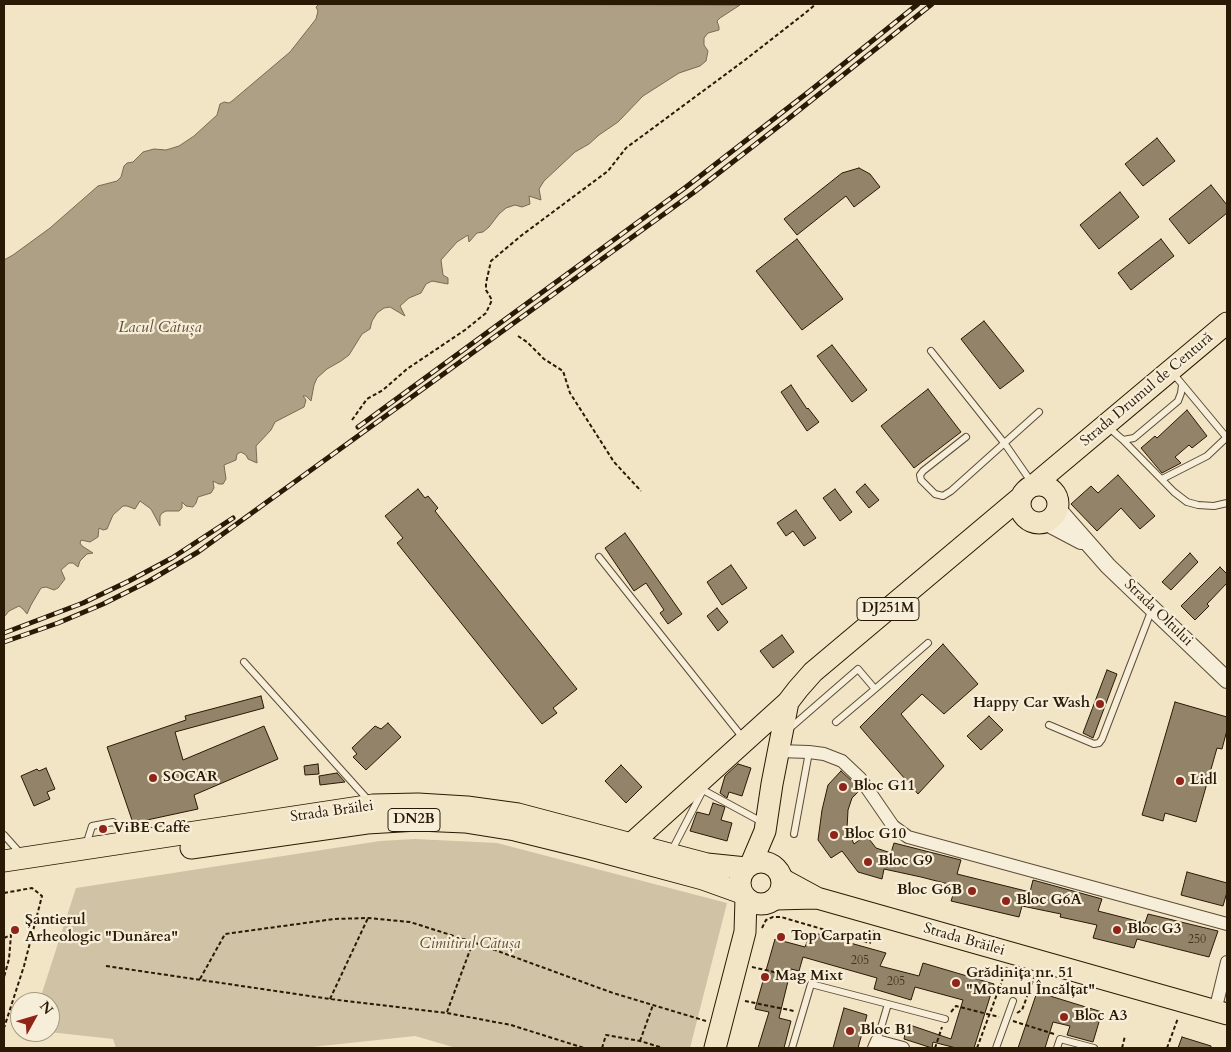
<!DOCTYPE html>
<html>
<head>
<meta charset="utf-8">
<style>
  body { margin:0 }
  #map { position:relative; width:1231px; height:1052px; overflow:hidden; background:#f2e5c6; font-family:Cardo,serif }
  canvas { display:block }
  .frame { position:absolute; inset:0; border:5px solid #2a1904; pointer-events:none }
  .north { position:absolute; left:10px; top:992px; width:50px; height:50px; box-sizing:border-box; background:#f7eeda; border:1px solid #a59984; border-radius:50%; rotate:51deg; font-size:14px; font-weight:700; line-height:20px; text-align:center; color:#2a1904 }
  .north::after { content:''; display:block; margin:auto; width:18px; height:22px; background:#8f2418; clip-path:polygon(50% 0,100% 100%,50% 72%,0 100%) }
</style>
</head>
<body>
<div id="map">
<canvas width="1231" height="1052"></canvas>
<div class="frame"></div>
<div class="north">N</div>
</div>
<script>
const c = document.querySelector('canvas').getContext('2d');
c.lineJoin = 'round';
function paint(path, color) { c.fillStyle = color; c.fill(path, 'evenodd'); }
const poly = rows => new Path2D(rows.map(r => 'M' + r).join(''));
function stroke(path, color, width, dash) { c.strokeStyle = color; c.lineWidth = width; c.lineCap = dash ? 'butt' : 'round'; c.setLineDash(dash || []); c.stroke(path); }
function label(font, color, halo, rows, align = 'center') {
  c.font = font + ' Cardo,serif'; c.lineWidth = 4.5; c.setLineDash([]); c.textBaseline = 'middle'; c.strokeStyle = halo; c.fillStyle = color; for (const [text, x, y, turn = 0] of rows) {
    c.save(); c.translate(x, y); c.rotate((+turn || 0) * Math.PI / 180); c.textAlign = isNaN(turn) ? turn : align; if (halo) c.strokeText(text, 0, 0); c.fillText(text, 0, 0); c.restore();
  }
}
const green = poly([
  [415,839,497,843,727,903,690,1048,456,1048,415,1036,303,1048,116,1048,113,1039,49,1032,50,1002,39,1002,76,888,380,841]
]);
const water = poly([
  [319,4,740,5,720,18,717,21,719,27,719,30,708,33,704,38,704,45,708,51,706,61,700,66,679,73,643,96,618,122,599,135,589,144,575,152,544,181,539,189,541,200,529,196,530,204,522,207,515,205,506,208,499,214,489,227,483,232,477,233,469,242,468,235,457,242,441,260,443,275,448,278,448,284,432,281,426,284,421,293,409,298,400,306,405,316,390,307,384,308,377,313,372,321,370,329,362,334,349,355,341,361,327,369,317,378,314,385,311,401,306,396,303,396,306,400,304,407,275,422,271,430,256,446,257,463,248,459,246,455,241,452,237,454,236,460,224,465,226,479,223,484,219,484,213,481,214,488,211,493,198,497,196,503,193,507,186,506,182,502,182,508,179,511,166,511,162,513,160,516,160,526,151,509,140,501,135,509,127,506,123,506,113,515,107,529,103,530,99,528,98,537,90,542,81,540,80,543,82,546,93,553,87,554,80,561,78,567,73,563,69,563,61,570,65,579,58,588,54,590,46,587,41,588,31,605,27,614,23,609,19,606,9,611,4,617,4,260,13,255,50,228,98,186,117,181,121,177,124,166,127,163,133,162,143,152,154,149,166,150,179,146,194,136,217,115,220,104,224,102,229,103,232,101,290,52,316,19,318,11,316,7,319,4]
]);
const building = poly([
  [1157,138,1175,161,1143,186,1125,164,1157,138],
  [859,168,870,174,880,187,854,207,846,196,797,235,784,219,842,173,859,168],
  [1211,185,1227,205,1227,213,1189,244,1169,219,1211,185],
  [1120,192,1139,217,1099,249,1080,225,1120,192],
  [797,239,843,299,802,330,756,271,797,239],
  [1161,239,1174,256,1131,290,1118,273,1161,239],
  [984,321,1024,371,1000,389,961,339,984,321],
  [832,345,867,390,852,402,817,356,832,345],
  [791,385,807,409,808,408,819,422,807,431,781,392,791,385],
  [928,389,961,432,914,468,881,426,928,389],
  [1187,410,1207,436,1192,448,1189,445,1175,457,1181,463,1162,473,1141,448,1155,436,1157,438,1187,410],
  [1118,475,1155,516,1140,529,1121,508,1097,531,1071,504,1091,486,1098,493,1118,475],
  [865,484,879,500,869,508,856,492,865,484],
  [418,489,425,498,428,496,438,508,435,511,577,689,553,708,557,713,542,724,397,543,403,538,385,516,418,489],
  [835,489,852,512,840,521,823,498,835,489],
  [796,510,816,538,804,546,793,531,786,536,777,523,796,510],
  [625,533,682,614,668,624,660,613,664,610,646,583,634,591,605,548,625,533],
  [1190,553,1198,562,1171,590,1162,582,1190,553],
  [731,565,747,588,722,605,707,582,731,565],
  [1220,567,1227,574,1227,583,1207,604,1209,606,1195,620,1181,606,1220,567],
  [717,608,728,622,718,631,707,616,717,608],
  [782,635,794,652,773,668,760,651,782,635],
  [943,644,978,684,944,714,922,694,901,714,944,766,918,794,860,727,943,644],
  [1107,670,1117,674,1093,738,1083,733,1107,670],
  [261,696,264,708,175,732,183,760,264,726,278,759,194,795,198,809,133,823,107,747,186,720,185,716,261,696],
  [1175,702,1227,717,1227,730,1222,749,1217,748,1196,822,1165,813,1163,821,1142,815,1175,702],
  [989,716,1003,730,981,750,967,736,989,716],
  [388,723,401,737,366,770,353,757,357,754,352,748,375,726,381,729,388,723],
  [318,764,319,774,305,775,304,766,318,764],
  [738,764,751,768,742,796,729,792,727,798,720,793,725,776,738,764],
  [621,765,642,787,626,803,605,781,621,765],
  [46,768,55,789,47,792,50,799,34,806,21,776,37,769,39,771,46,768],
  [841,771,854,783,859,791,852,798,848,810,847,829,854,844,866,835,876,848,891,853,894,843,961,860,957,874,1030,892,1033,880,1102,899,1098,911,1145,923,1148,914,1218,931,1209,957,1137,939,1134,948,1093,938,1097,925,1060,917,1061,914,1022,906,1019,917,951,901,956,886,921,877,884,869,882,879,858,872,842,851,831,858,818,840,822,810,828,785,841,771],
  [337,773,345,782,320,785,319,776,337,773],
  [713,803,725,807,721,820,732,823,727,841,690,831,697,812,709,815,713,803],
  [1187,872,1227,883,1227,892,1223,906,1181,895,1187,872],
  [811,932,886,953,880,966,919,976,923,963,994,984,974,1048,956,1048,933,1042,932,1048,904,1039,907,1024,951,1039,963,1000,915,987,911,1000,874,989,877,978,803,957,799,971,791,969,779,1018,791,1021,784,1048,758,1048,769,1012,755,1009,775,939,805,947,811,932],
  [1037,992,1102,1012,1093,1042,1067,1035,1070,1026,1053,1022,1045,1048,1018,1048,1037,992],
  [844,1008,867,1015,858,1048,833,1048,844,1008],
  [1182,1037,1211,1046,1211,1048,1178,1048,1182,1037]
]);
const path = poly([
  [518,336,527,342,544,359,563,371,570,393,614,462,641,491],
  [352,420,367,399,383,390,407,369,465,330,486,313,492,300,486,290,486,283,491,261,522,235,608,171,626,148,745,60,804,14,816,4],
  [4,893,32,888,42,896,24,966,4,1028],
  [762,928,766,920,773,917,781,917,870,943,873,930],
  [4,938,11,935,9,959,4,977],
  [106,966,330,999,447,1013,511,1025,584,1048],
  [752,967,805,979],
  [200,979,225,934,334,919,368,918,410,922,473,942,613,993,706,1021],
  [330,999,368,918],
  [745,1001,794,1011],
  [447,1012,473,942],
  [951,1012,956,1006,999,1017],
  [1017,1013,1022,1010,1035,975],
  [1013,1021,1054,1034],
  [640,1041,653,1005],
  [18,1048,27,1048],
  [602,1048,606,1035,640,1041,663,1048],
  [935,1048,942,1027],
  [977,1048,1007,967],
  [1122,1048,1125,1036],
  [1167,1048,1178,1018]
]);
const service = poly([
  [931,351,1005,444,1032,483],
  [1172,372,1227,438],
  [1107,426,1123,440,1134,438,1178,401,1181,393,1182,385],
  [966,437,923,471,920,475,921,480,935,494,943,496,951,491,1039,412],
  [1123,440,1174,492,1187,502,1198,505,1214,506,1227,503],
  [1162,479,1207,456,1226,438],
  [599,557,743,738],
  [244,662,370,802],
  [875,689,928,643],
  [1049,725,1094,744,1099,743,1102,739,1152,609],
  [789,729,858,669,875,689,836,722],
  [794,834,809,752],
  [4,835,20,853],
  [86,845,92,826,113,822,131,835],
  [671,852,703,790,762,822],
  [877,1041,888,1004,945,1019],
  [792,1048,811,984,888,1004],
  [996,1048,1013,1001],
  [1057,1048,1060,1039,1094,1048]
]);
const minor = poly([
  [778,751,809,752,824,754,842,761,860,778,893,826,908,837,1227,924],
  [1215,1011,1227,962],
  [874,1048,877,1041,903,1048]
]);
const tertiary = poly([
  [1057,508,1108,566,1227,680],
  [1045,522,1081,541]
]);
const primary = poly([
  [782,879,817,898,1227,1014],
  [775,899,816,898],
  [715,1048,745,932,746,898]
]);
const trunk = poly([
  '1020 504a19 19 0 1 1 38 0a19 19 0 1 1-38 0Z',
  [1034,485,1227,323],
  [631,844,788,702],
  [191,848,367,823,418,820,465,822,515,830,588,848,703,879,742,893],
  [4,861,373,805,418,804,467,807,518,814,707,864,746,868],
  '740 883a21 21 0 1 1 42 0a21 21 0 1 1-42 0Z',
  [751,864,765,831,772,784,788,702,798,689,813,672,1020,498]
]);
const rail = poly([
  [358,427,686,187,811,90,918,4],
  [4,633,83,603,129,581,172,558,233,518],
  [4,642,58,623,103,604,149,581,198,552,693,193,788,119,932,4]
]);
const markers = [
  [1100,704,5,"#8f2418"],
  [153,778,5,"#8f2418"],
  [1180,781,5,"#8f2418"],
  [843,787,5,"#8f2418"],
  [103,829,5,"#8f2418"],
  [834,835,5,"#8f2418"],
  [868,862,5,"#8f2418"],
  [972,891,5,"#8f2418"],
  [1006,901,5,"#8f2418"],
  [15,930,5,"#8f2418"],
  [1117,930,5,"#8f2418"],
  [781,937,5,"#8f2418"],
  [765,977,5,"#8f2418"],
  [956,983,5,"#8f2418"],
  [1064,1017,5,"#8f2418"],
  [850,1031,5,"#8f2418"]
];
const numberNames = [
  ["250",1197,940],
  ["205",860,961],
  ["205",896,982]
];
const shields = [
  [888,609,62],
  [414,820,52]
];
const shieldNames = [
  ["DJ251M",888,609],
  ["DN2B",414,820]
];
const streetNames = [
  ["Strada Drumul de Centură",1147,390,-40],
  ["Strada Oltului",1158,613,44],
  ["Strada Brăilei",332,812,-8],
  ["Strada Brăilei",964,940,16]
];
const poiNames = [
  ["Happy Car Wash",1090,704,"right"],
  ["SOCAR",163,778],
  ["Lidl",1190,781],
  ["Bloc G11",853,787],
  ["ViBE Caffe",113,829],
  ["Bloc G10",844,835],
  ["Bloc G9",878,862],
  ["Bloc G6B",962,891,"right"],
  ["Bloc G6A",1016,901],
  ["Șantierul",25,921],
  ["Arheologic \"Dunărea\"",25,938],
  ["Bloc G3",1127,930],
  ["Top Carpatin",791,937],
  ["Grădinița nr. 51",966,974],
  ["\"Motanul Încălțat\"",966,991],
  ["Mag Mixt",775,977],
  ["Bloc A3",1074,1017],
  ["Bloc B1",860,1031]
];
const parkNames = [
  ["Cimitirul Cătușa",470,945]
];
const waterNames = [
  ["Lacul Cătușa",160,328]
];
paint(green, '#d0c2a5');
paint(water, '#aea084');
stroke(water, '#796a51', 1);
paint(building, '#928369');
stroke(building, '#2a1904', 1);
stroke(service, '#5c4c34', 8);
stroke(minor, '#5c4c34', 14);
stroke(tertiary, '#5c4c34', 18);
stroke(primary, '#2a1904', 23);
stroke(trunk, '#2a1904', 23);
stroke(path, '#2a1904', 2, [4, 2.5]);
stroke(service, '#f7eeda', 6);
stroke(minor, '#f7eeda', 12);
stroke(tertiary, '#f7eeda', 16);
stroke(primary, '#f2e5c6', 21);
stroke(trunk, '#f2e5c6', 21);
stroke(rail, '#2a1904', 5);
stroke(rail, '#f7eeda', 3, [9]);
for (const [x, y, r, color] of markers) { const dot = new Path2D(); dot.arc(x, y, r, 0, 2 * Math.PI); c.fillStyle = color; c.fill(dot); stroke(dot, '#f7eeda', 2); }
label('12px', '#44341d', null, numberNames);
for (const [x, y, w] of shields) { const box = new Path2D(); box.roundRect(x - w / 2, y - 11.5, w, 23, 4); c.fillStyle = '#f7eeda'; c.fill(box); stroke(box, '#2a1904', 1); }
label('bold 14px', '#2a1904', null, shieldNames);
label('15px', '#2a1904', '#f7eeda', streetNames);
label('bold 15px', '#2a1904', '#f7eeda', poiNames, 'left');
label('italic 15px', '#5c4c34', '#f7eeda', parkNames);
label('italic 16px', '#5f4f37', '#f7eeda', waterNames);
</script>
</body>
</html>
